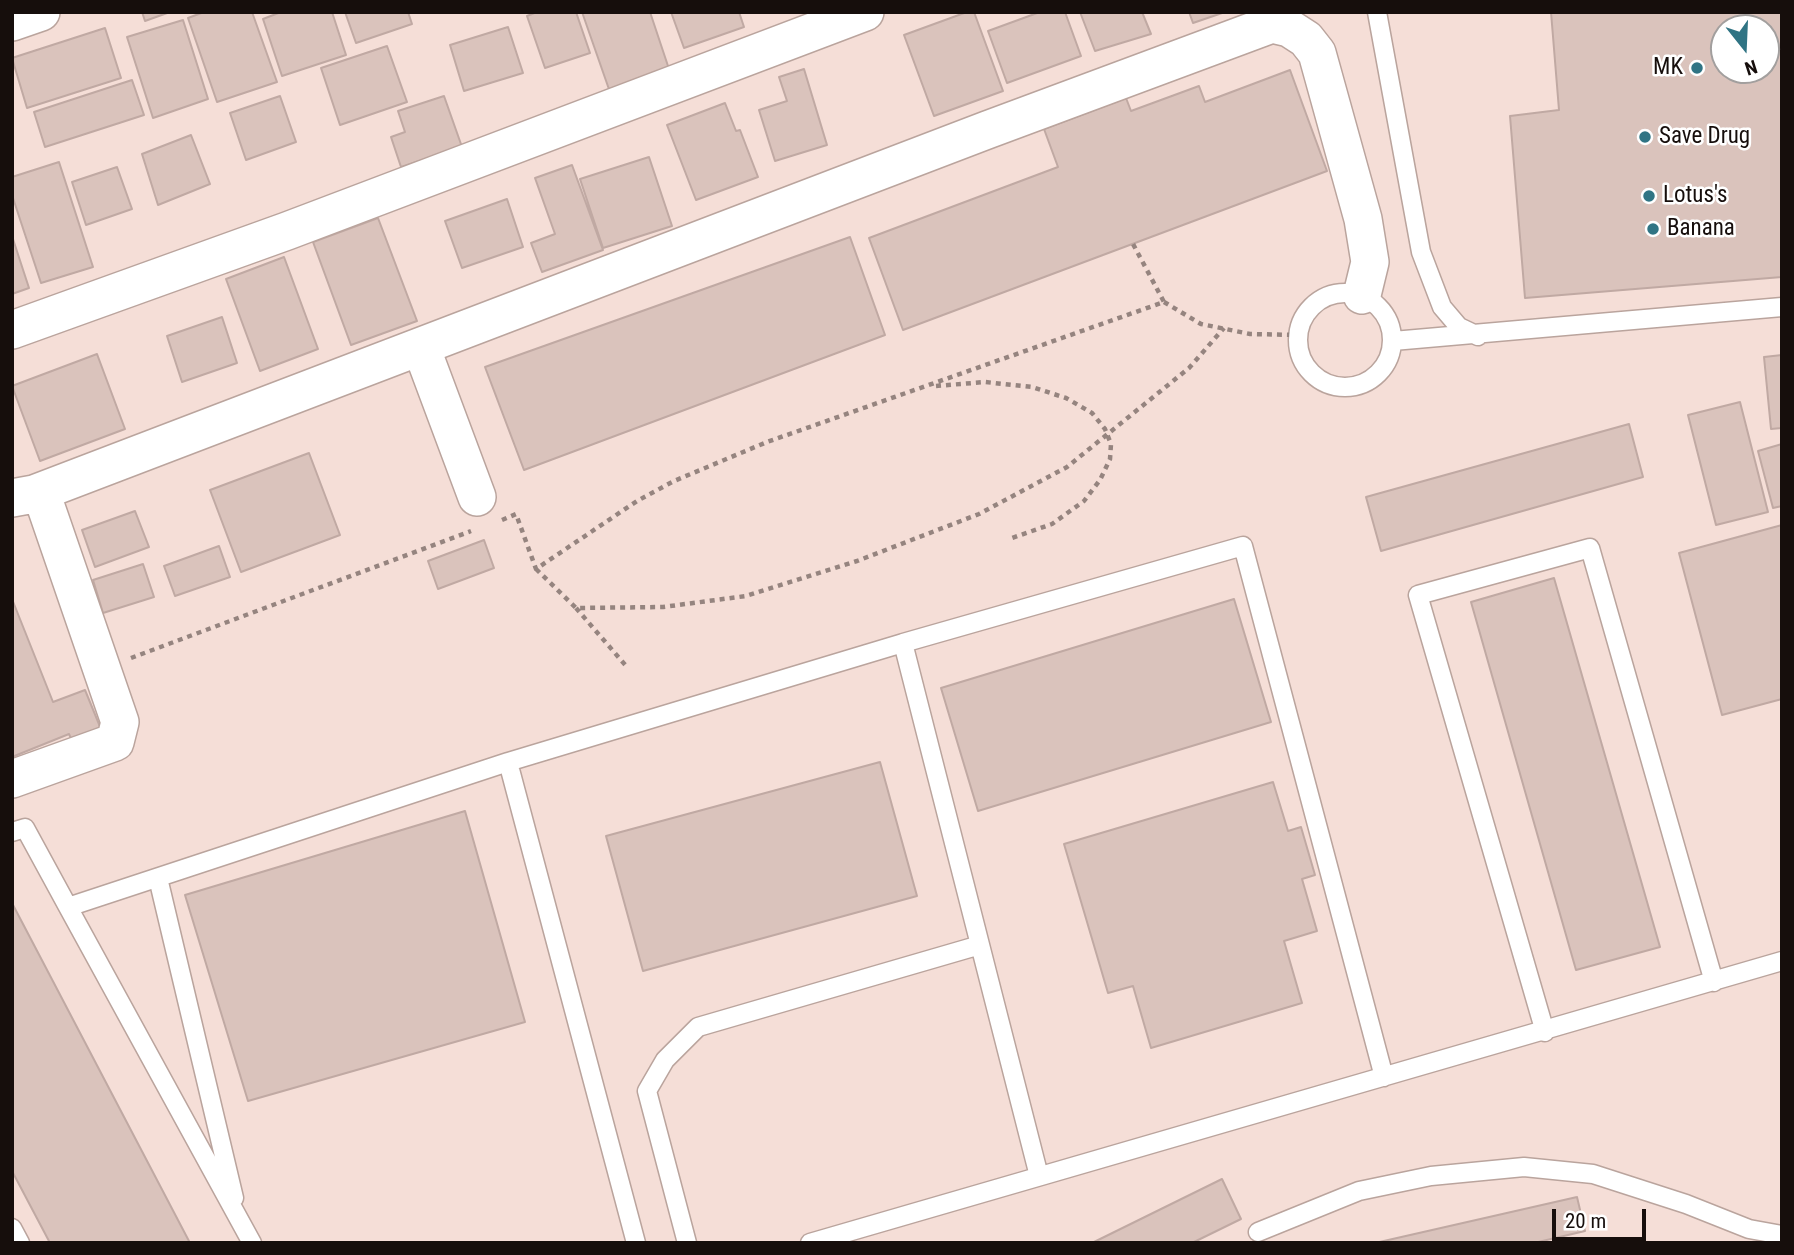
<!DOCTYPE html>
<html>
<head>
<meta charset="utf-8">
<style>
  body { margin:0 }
  #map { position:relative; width:1794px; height:1255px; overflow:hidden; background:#f5ded7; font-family:"Roboto Condensed",sans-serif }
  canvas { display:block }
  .frame { position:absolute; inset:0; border:14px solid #160e0c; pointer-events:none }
  .north { position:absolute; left:1710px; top:14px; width:70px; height:70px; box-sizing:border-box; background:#fff; border:2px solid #a29f9e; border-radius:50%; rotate:162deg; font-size:19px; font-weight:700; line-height:28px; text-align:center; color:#160e0c }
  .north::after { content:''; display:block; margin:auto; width:24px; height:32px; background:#307484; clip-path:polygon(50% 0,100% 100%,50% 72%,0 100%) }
  .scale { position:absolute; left:1552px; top:1209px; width:94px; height:32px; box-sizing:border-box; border:4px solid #160e0c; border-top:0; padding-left:9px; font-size:21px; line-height:24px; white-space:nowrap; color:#160e0c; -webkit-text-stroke:5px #fff; paint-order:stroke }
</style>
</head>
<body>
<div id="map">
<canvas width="1794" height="1255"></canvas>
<div class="frame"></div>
<div class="north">N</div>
<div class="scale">20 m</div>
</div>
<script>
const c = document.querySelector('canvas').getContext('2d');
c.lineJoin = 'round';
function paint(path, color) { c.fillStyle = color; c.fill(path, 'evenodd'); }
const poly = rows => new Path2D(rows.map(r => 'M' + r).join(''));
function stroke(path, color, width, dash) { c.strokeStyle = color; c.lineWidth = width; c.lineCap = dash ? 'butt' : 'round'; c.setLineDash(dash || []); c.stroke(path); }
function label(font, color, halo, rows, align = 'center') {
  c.font = font + ' "Roboto Condensed",sans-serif'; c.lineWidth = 5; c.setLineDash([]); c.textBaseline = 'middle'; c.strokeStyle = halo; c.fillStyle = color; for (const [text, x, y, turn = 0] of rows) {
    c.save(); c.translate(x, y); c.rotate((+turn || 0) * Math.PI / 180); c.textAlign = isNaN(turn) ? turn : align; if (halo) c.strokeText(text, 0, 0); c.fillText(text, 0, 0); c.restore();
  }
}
const building = poly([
  [142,12,170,12,145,21,142,12],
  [204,12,252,12,277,82,217,102,188,18,204,12],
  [281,12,332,12,346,55,282,76,263,19,281,12],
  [345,12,408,12,412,24,356,43,345,12],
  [537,12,576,12,590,53,545,68,527,16,537,12],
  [582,12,650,12,671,75,611,95,582,12],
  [671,12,739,12,744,27,684,48,671,12],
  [967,12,974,12,1003,91,934,116,904,35,967,12],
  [1040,12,1065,12,1081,56,1007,83,988,31,1040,12],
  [1080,12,1142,12,1151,34,1095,51,1080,12],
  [1189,12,1225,12,1193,23,1189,12],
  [1551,12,1782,12,1782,277,1525,298,1510,116,1559,110,1551,12],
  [1724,28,1766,28,1766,70,1724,70,1724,28],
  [183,20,208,99,153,118,127,37,183,20],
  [508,27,523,73,464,91,450,45,508,27],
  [105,28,121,78,27,108,12,58,105,28],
  [387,46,407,102,340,125,321,68,387,46],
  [804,69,827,145,775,161,759,110,787,101,779,77,804,69],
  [1290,70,1327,171,903,330,869,238,1058,167,1044,129,1126,98,1131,111,1199,86,1205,102,1290,70],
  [132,80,144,115,45,147,34,112,132,80],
  [280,96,296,142,246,160,230,113,280,96],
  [444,96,462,147,401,167,391,137,405,132,398,111,444,96],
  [725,103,736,131,740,130,758,177,696,200,667,125,725,103],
  [191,135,210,184,158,205,142,154,191,135],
  [649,157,672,226,603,248,580,179,649,157],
  [59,162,93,267,41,283,12,195,12,177,59,162],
  [572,165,603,250,542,272,531,243,555,234,535,178,572,165],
  [117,167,132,209,86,225,72,182,117,167],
  [507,199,523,247,462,268,445,221,507,199],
  [378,218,417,321,351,345,313,242,378,218],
  [12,236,29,288,12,294,12,236],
  [850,237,885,335,524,470,485,367,850,237],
  [284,257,318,349,260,371,226,279,284,257],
  [222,317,237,363,182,382,167,336,222,317],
  [97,354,125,429,40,461,12,386,97,354],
  [1782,355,1782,428,1771,429,1764,357,1782,355],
  [1740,402,1768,512,1716,525,1688,415,1740,402],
  [1629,424,1643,477,1381,551,1366,497,1629,424],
  [1782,444,1782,506,1773,508,1758,451,1782,444],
  [309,453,340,535,241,572,210,490,309,453],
  [135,511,149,547,95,567,82,530,135,511],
  [1782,525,1782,699,1722,715,1679,553,1782,525],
  [484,540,494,568,438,589,428,561,484,540],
  [219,546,230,577,175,596,164,566,219,546],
  [143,564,154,597,103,613,93,580,143,564],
  [1554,578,1660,947,1576,970,1471,602,1554,578],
  [12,599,53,702,85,690,101,729,72,741,69,734,12,757,12,599],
  [1234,599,1271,722,978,811,941,688,1234,599],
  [880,762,917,896,643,971,606,836,880,762],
  [1273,782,1288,831,1301,827,1315,875,1302,879,1317,931,1284,941,1302,1003,1151,1048,1133,986,1108,993,1064,844,1273,782],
  [465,811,525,1022,248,1101,185,895,465,811],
  [12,903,190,1243,50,1243,12,1171,12,903],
  [1222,1179,1241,1219,1192,1243,1092,1243,1222,1179],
  [1577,1197,1585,1231,1534,1243,1375,1243,1577,1197]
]);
const path = poly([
  [1164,302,1201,324,1250,334,1298,335],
  [936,386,985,382,1032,387,1066,398,1092,413,1105,429,1111,444,1110,459,1100,480,1084,501,1052,524,1012,538],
  [502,520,516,514,536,569,637,501,674,481,767,442,1164,302,1133,244],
  [536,569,576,608,663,607,746,596,857,561,979,514,1067,467,1189,368,1224,328],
  [576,608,627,667],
  [131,658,471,531]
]);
const lane = poly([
  [1377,12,1421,252,1442,307,1459,327,1478,336],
  '1298 340a47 47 0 1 1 94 0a47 47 0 1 1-94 0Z',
  [1393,341,1782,307],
  [903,643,1243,546,1384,1077],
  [12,832,25,828,68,907,508,762],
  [158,878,234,1198],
  [68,907,252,1243],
  [1545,1032,1418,595,1590,548,1714,982],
  [12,1228,20,1243],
  [1258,1232,1359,1191,1431,1176,1524,1167,1593,1174,1686,1204,1749,1229,1782,1235],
  [636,1243,508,762,903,643,1039,1176],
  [687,1243,647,1091,665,1060,698,1027,980,945],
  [810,1243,1782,961]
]);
const street = poly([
  [12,22,41,12],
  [12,330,287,231,865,12],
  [421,347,477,497],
  [34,494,987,130,1272,24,1289,28,1306,39,1317,53,1363,219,1370,262,1362,295],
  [12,498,34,494,44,501,120,722,115,742,12,779]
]);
const markers = [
  [1697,68,7,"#307484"],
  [1645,137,7,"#307484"],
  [1649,196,7,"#307484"],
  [1653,229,7,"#307484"]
];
const poiNames = [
  ["MK",1683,68,"right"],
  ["Save Drug",1659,137],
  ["Lotus's",1663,196],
  ["Banana",1667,229]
];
paint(building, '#dac3bc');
stroke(building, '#c0a9a3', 2);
stroke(lane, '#baa49d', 21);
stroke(street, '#baa49d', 40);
stroke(path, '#95847f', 4.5, [5, 5]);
stroke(lane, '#fff', 18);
stroke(street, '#fff', 37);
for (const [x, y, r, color] of markers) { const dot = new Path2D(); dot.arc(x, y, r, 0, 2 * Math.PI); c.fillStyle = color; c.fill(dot); stroke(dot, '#fff', 2.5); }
label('23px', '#160e0c', '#fff', poiNames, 'left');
</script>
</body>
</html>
